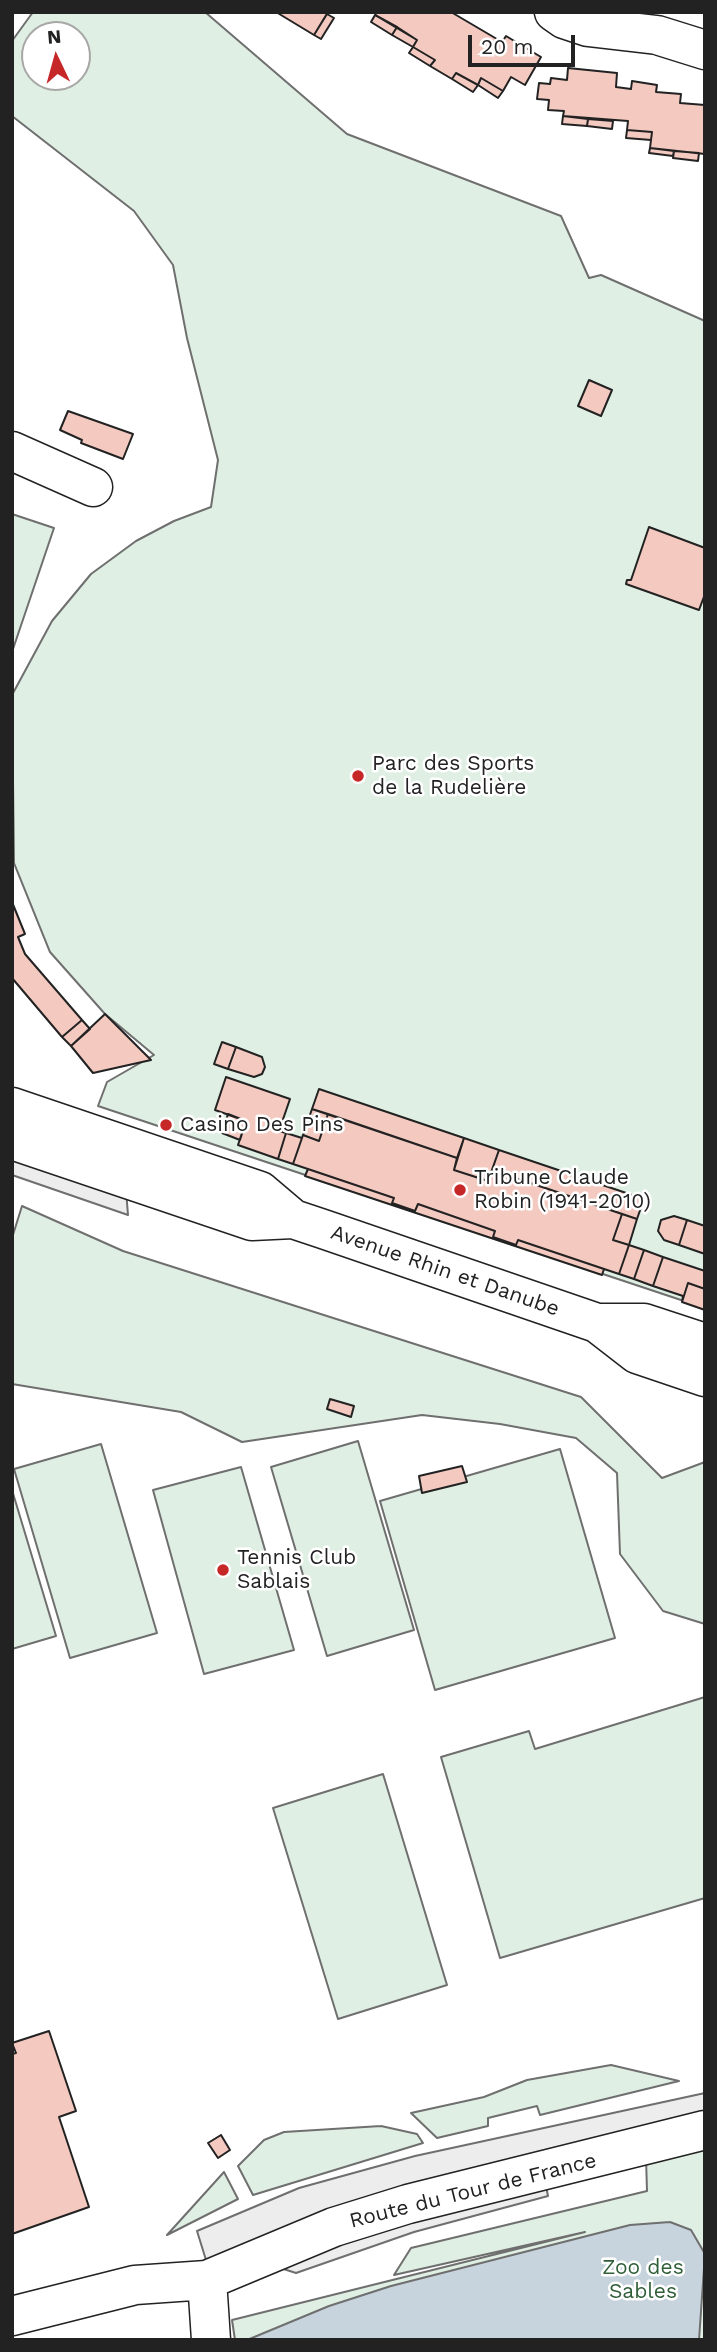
<!DOCTYPE html>
<html>
<head>
<meta charset="utf-8">
<style>
  body { margin:0 }
  #map { position:relative; width:717px; height:2352px; overflow:hidden; background:#fff; font-family:"Work Sans",sans-serif }
  canvas { display:block }
  .frame { position:absolute; inset:0; border:14px solid #222; pointer-events:none }
  .north { position:absolute; left:21px; top:21px; width:70px; height:70px; box-sizing:border-box; background:#fff; border:2px solid #a7a7a7; border-radius:50%; rotate:355deg; font-size:19px; font-weight:700; line-height:28px; text-align:center; color:#222 }
  .north::after { content:''; display:block; margin:auto; width:24px; height:32px; background:#c62828; clip-path:polygon(50% 0,100% 100%,50% 72%,0 100%) }
  .scale { position:absolute; left:468px; top:35px; width:107px; height:32px; box-sizing:border-box; border:4px solid #222; border-top:0; padding-left:9px; font-size:21px; line-height:24px; white-space:nowrap; color:#222; -webkit-text-stroke:5px #fff; paint-order:stroke }
</style>
</head>
<body>
<div id="map">
<canvas width="717" height="2352"></canvas>
<div class="frame"></div>
<div class="north">N</div>
<div class="scale">20 m</div>
</div>
<script>
const c = document.querySelector('canvas').getContext('2d');
c.lineJoin = 'round';
function paint(path, color) { c.fillStyle = color; c.fill(path, 'evenodd'); }
const poly = rows => new Path2D(rows.map(r => 'M' + r).join(''));
function stroke(path, color, width, dash) { c.strokeStyle = color; c.lineWidth = width; c.lineCap = dash ? 'butt' : 'round'; c.setLineDash(dash || []); c.stroke(path); }
function label(font, color, halo, rows, align = 'center') {
  c.font = font + ' "Work Sans",sans-serif'; c.lineWidth = 5; c.setLineDash([]); c.textBaseline = 'middle'; c.strokeStyle = halo; c.fillStyle = color; for (const [text, x, y, turn = 0] of rows) {
    c.save(); c.translate(x, y); c.rotate((+turn || 0) * Math.PI / 180); c.textAlign = isNaN(turn) ? turn : align; if (halo) c.strokeText(text, 0, 0); c.fillText(text, 0, 0); c.restore();
  }
}
const green = poly([
  [33,12,205,12,347,134,561,216,589,278,601,275,705,321,705,1308,98,1106,107,1082,154,1055,105,1014,50,952,14,863,12,695,52,621,91,574,136,541,174,521,211,507,218,460,187,338,173,265,134,211,12,116,12,41,33,12],
  [35,35,77,35,77,77,35,77,35,35],
  [12,514,54,528,12,652,12,514],
  [22,1206,123,1251,581,1397,662,1478,705,1462,705,1624,663,1611,620,1554,617,1473,576,1438,500,1424,422,1415,242,1442,181,1412,12,1384,12,1238,22,1206],
  [358,1441,414,1630,327,1656,271,1467,358,1441],
  [101,1444,157,1633,70,1658,14,1469,101,1444],
  [560,1449,615,1638,435,1690,380,1501,560,1449],
  [241,1467,294,1650,204,1674,153,1490,241,1467],
  [12,1490,56,1636,12,1649,12,1490],
  [705,1697,705,1898,500,1958,441,1757,529,1731,535,1749,705,1697],
  [383,1774,447,1985,338,2019,273,1808,383,1774],
  [611,2065,679,2081,540,2115,537,2106,488,2118,488,2126,437,2138,411,2113,484,2097,527,2080,611,2065],
  [381,2126,417,2134,423,2143,253,2195,238,2166,264,2140,284,2132,381,2126],
  [705,2140,705,2340,235,2340,232,2320,585,2232,394,2275,411,2248,647,2191,646,2158,705,2140],
  [224,2172,238,2199,167,2235,224,2172]
]);
const parking = poly([
  [12,1140,125,1178,128,1215,12,1175,12,1140],
  [705,2093,705,2116,540,2156,548,2196,414,2232,296,2273,271,2265,215,2289,197,2231,299,2188,415,2156,705,2093]
]);
const water = poly([
  [670,2222,691,2230,705,2254,699,2340,247,2340,329,2306,391,2286,630,2225,670,2222]
]);
const building = poly([
  [276,12,328,12,314,35,276,12],
  [377,12,451,12,502,42,506,36,541,57,525,85,511,77,503,91,481,78,478,85,456,73,452,79,430,66,435,60,413,47,417,40,375,15,377,12],
  [327,14,334,18,321,39,314,35,327,14],
  [375,15,397,27,392,35,371,22,375,15],
  [397,27,417,40,413,47,392,35,397,27],
  [413,47,435,60,430,66,409,53,413,47],
  [568,68,617,73,616,87,631,89,632,81,657,85,656,92,681,94,680,103,705,105,705,154,650,148,652,132,627,130,628,121,563,116,564,111,548,110,549,100,537,99,539,83,550,84,551,78,567,80,568,68],
  [456,73,478,85,473,92,452,79,456,73],
  [481,78,503,91,498,98,478,85,481,78],
  [563,116,588,119,587,126,562,124,563,116],
  [588,119,613,121,612,129,587,126,588,119],
  [627,130,652,132,651,140,626,138,627,130],
  [650,148,674,151,673,156,649,153,650,148],
  [674,151,699,153,698,161,673,158,674,151],
  [589,380,612,390,601,416,578,406,589,380],
  [68,411,133,434,123,459,81,443,82,440,60,430,68,411],
  [649,527,705,548,705,594,699,610,626,584,627,580,631,580,649,527],
  [12,902,25,934,18,937,25,954,82,1020,62,1037,12,978,12,902],
  [105,1014,151,1060,93,1073,71,1046,105,1014],
  [82,1020,90,1029,71,1046,62,1037,82,1020],
  [222,1042,236,1047,228,1069,214,1064,222,1042],
  [236,1047,262,1057,265,1067,262,1074,254,1077,228,1069,236,1047],
  [226,1077,290,1099,279,1131,286,1133,278,1159,238,1145,246,1121,215,1110,226,1077],
  [319,1089,464,1138,457,1158,312,1109,319,1089],
  [312,1109,328,1114,319,1141,303,1135,312,1109],
  [228,1114,246,1121,240,1140,222,1133,228,1114],
  [328,1114,457,1158,454,1170,488,1181,492,1170,622,1214,613,1240,629,1245,619,1274,518,1240,516,1245,493,1237,495,1231,418,1204,415,1211,392,1203,394,1198,293,1164,303,1135,319,1141,328,1114],
  [286,1133,302,1138,293,1164,278,1159,286,1133],
  [464,1138,499,1150,488,1181,454,1170,464,1138],
  [499,1150,644,1199,637,1219,492,1170,499,1150],
  [308,1169,394,1198,392,1203,415,1211,418,1204,495,1231,493,1237,516,1245,518,1240,604,1269,602,1275,305,1176,308,1169],
  [622,1214,637,1219,629,1245,613,1240,622,1214],
  [674,1216,687,1220,679,1245,664,1240,658,1231,661,1220,674,1216],
  [687,1220,705,1226,705,1254,679,1245,687,1220],
  [629,1245,644,1250,634,1279,619,1274,629,1245],
  [644,1250,663,1257,653,1286,634,1279,644,1250],
  [663,1257,705,1271,705,1289,688,1283,682,1302,683,1296,653,1286,663,1257],
  [688,1283,705,1289,705,1310,682,1302,688,1283],
  [330,1399,354,1406,351,1417,327,1409,330,1399],
  [462,1466,467,1482,422,1493,419,1476,462,1466],
  [49,2031,76,2111,59,2117,89,2207,12,2234,12,2054,16,2053,12,2043,49,2031],
  [221,2135,230,2150,218,2158,208,2143,221,2135]
]);
const minor = poly([
  [554,12,564,19,588,27,657,35,705,50],
  [12,451,93,487],
  [12,1107,260,1191,293,1219,323,1229,597,1323,644,1323,705,1343],
  [12,1140,252,1221,293,1219],
  [597,1323,637,1354,705,1377],
  [207,2280,211,2340],
  [12,2316,135,2285,207,2280,334,2227,408,2204,705,2130]
]);
const markers = [
  [358,776,7,"#c62828"],
  [166,1125,7,"#c62828"],
  [460,1190,7,"#c62828"],
  [223,1570,7,"#c62828"]
];
const poiNames = [
  ["Parc des Sports",372,764],
  ["de la Rudelière",372,788],
  ["Casino Des Pins",180,1125],
  ["Tribune Claude",474,1178],
  ["Robin (1941-2010)",474,1202],
  ["Tennis Club",237,1558],
  ["Sablais",237,1582]
];
const streetNames = [
  ["Avenue Rhin et Danube",445,1271,19],
  ["Route du Tour de France",473,2191,-14]
];
const parkNames = [
  ["Zoo des",643,2268],
  ["Sables",643,2292]
];
paint(green, '#e0efe3');
stroke(green, '#6f6f6f', 2);
paint(parking, '#ededed');
stroke(parking, '#6f6f6f', 2);
paint(water, '#c7d3dd');
stroke(water, '#6f6f6f', 2);
paint(building, '#f3c9c0');
stroke(building, '#222', 2);
stroke(minor, '#222', 41);
stroke(minor, '#fff', 38);
for (const [x, y, r, color] of markers) { const dot = new Path2D(); dot.arc(x, y, r, 0, 2 * Math.PI); c.fillStyle = color; c.fill(dot); stroke(dot, '#fff', 2.5); }
label('21px', '#222', '#fff', poiNames, 'left');
label('21px', '#222', '#fff', streetNames);
label('21px', '#2f5e38', '#fff', parkNames);
</script>
</body>
</html>
